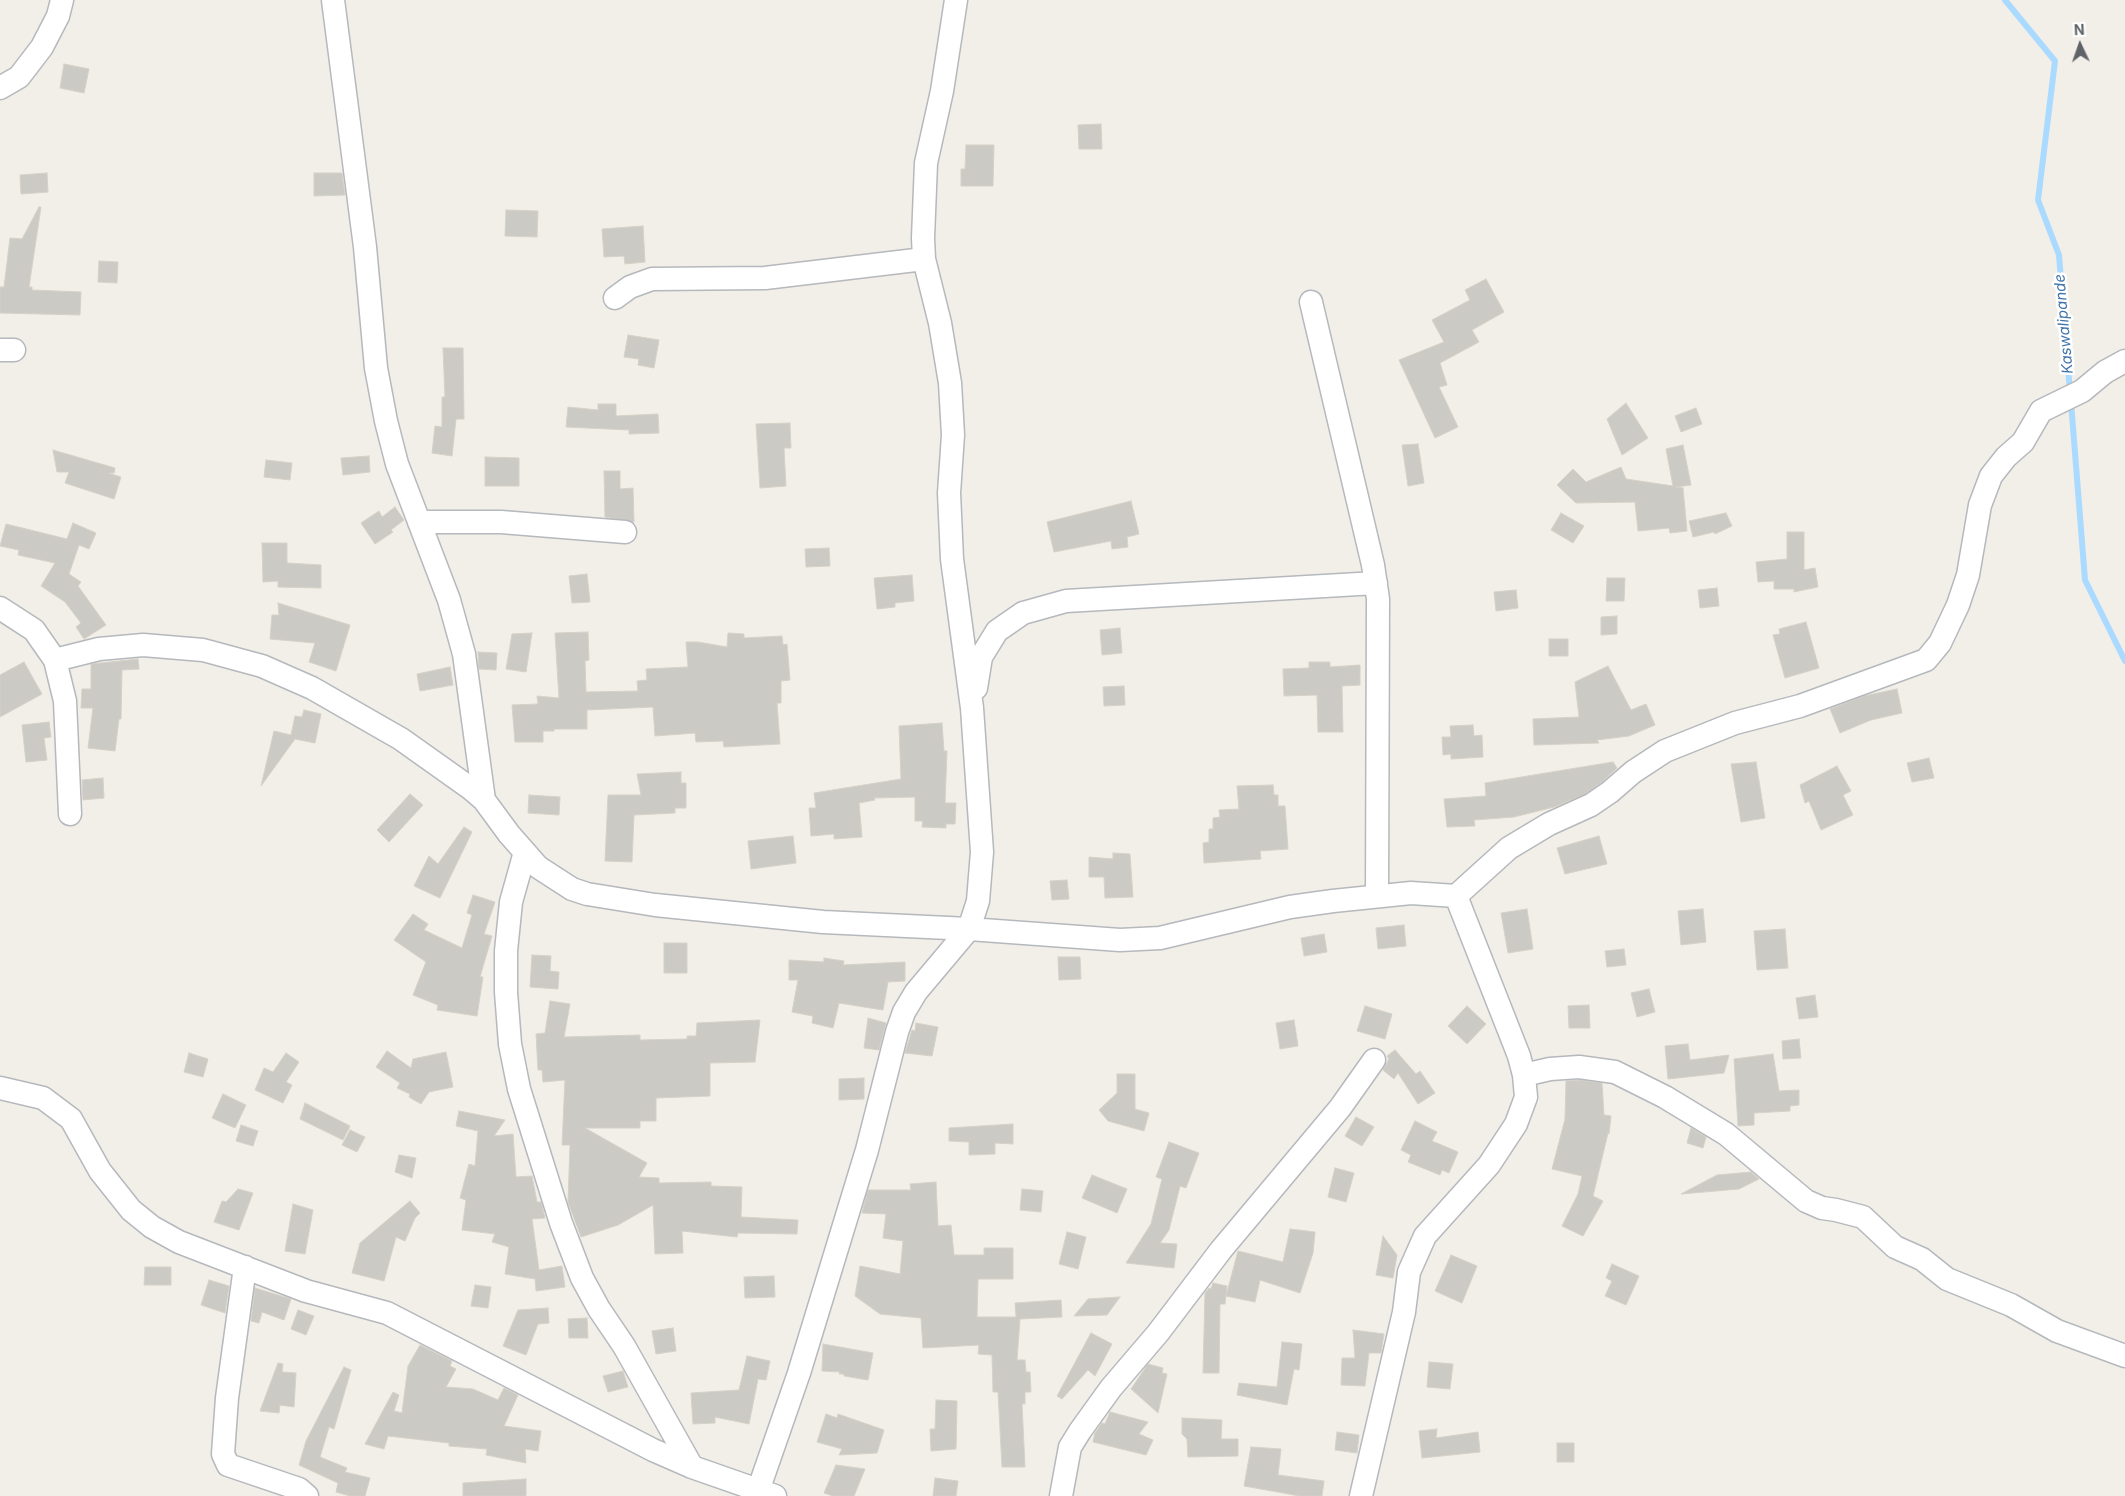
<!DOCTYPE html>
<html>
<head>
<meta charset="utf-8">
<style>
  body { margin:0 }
  #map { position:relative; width:2125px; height:1496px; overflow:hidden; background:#f1efe8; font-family:Inter,sans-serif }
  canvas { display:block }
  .north { position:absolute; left:2055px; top:20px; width:50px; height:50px; -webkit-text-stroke:4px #fff; paint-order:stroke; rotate:357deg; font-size:14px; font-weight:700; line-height:20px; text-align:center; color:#5f6368 }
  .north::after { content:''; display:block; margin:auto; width:18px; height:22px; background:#5f6368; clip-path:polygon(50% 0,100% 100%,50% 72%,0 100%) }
</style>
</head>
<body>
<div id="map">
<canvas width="2125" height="1496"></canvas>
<div class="north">N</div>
</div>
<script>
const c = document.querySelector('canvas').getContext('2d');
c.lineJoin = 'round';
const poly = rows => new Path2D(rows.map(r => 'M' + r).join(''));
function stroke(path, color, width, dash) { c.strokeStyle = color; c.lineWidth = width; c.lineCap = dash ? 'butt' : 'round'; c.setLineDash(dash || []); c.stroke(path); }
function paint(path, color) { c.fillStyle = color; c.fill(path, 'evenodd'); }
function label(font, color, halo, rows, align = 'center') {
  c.font = font + ' Inter,sans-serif'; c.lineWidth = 5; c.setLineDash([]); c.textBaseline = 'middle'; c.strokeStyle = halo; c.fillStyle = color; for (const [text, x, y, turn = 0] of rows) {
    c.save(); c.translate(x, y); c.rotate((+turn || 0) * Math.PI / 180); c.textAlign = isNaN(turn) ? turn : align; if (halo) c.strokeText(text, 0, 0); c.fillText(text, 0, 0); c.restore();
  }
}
const stream = poly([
  [2005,0,2055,61,2038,200,2059,255,2070,392],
  [2071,402,2085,580,2125,661]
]);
const building = poly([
  [64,64,89,69,84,93,60,88,64,64],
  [1101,124,1102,149,1079,149,1078,125,1101,124],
  [966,145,994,145,993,186,961,186,961,169,965,169,966,145],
  [47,173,48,192,21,194,20,175,47,173],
  [314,173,342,173,345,195,314,196,314,173],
  [39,207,41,207,29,287,32,287,32,290,81,292,80,315,0,313,0,287,4,287,10,238,22,239,39,207],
  [506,210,538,211,537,237,505,236,506,210],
  [643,226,645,262,625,264,624,256,604,257,602,229,643,226],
  [99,261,118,262,117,283,98,282,99,261],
  [1486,279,1504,312,1472,330,1479,342,1440,363,1447,385,1439,387,1458,427,1435,438,1399,360,1444,342,1432,320,1470,300,1465,290,1486,279],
  [628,335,659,340,654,368,638,365,639,359,624,357,628,335],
  [443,348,463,348,464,419,456,419,452,456,432,453,435,426,442,427,442,397,445,397,443,348],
  [1626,403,1648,438,1622,455,1607,419,1626,403],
  [598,404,616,404,616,416,658,414,659,433,629,434,629,430,566,427,568,407,598,410,598,404],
  [1696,408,1702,424,1681,432,1675,416,1696,408],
  [790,423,791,448,784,448,786,486,760,488,756,424,790,423],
  [1418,444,1424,483,1408,486,1402,445,1418,444],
  [1683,445,1691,485,1676,487,1683,488,1687,531,1670,533,1669,528,1638,531,1635,502,1576,503,1557,485,1573,469,1586,482,1621,467,1626,479,1673,486,1666,449,1683,445],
  [53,450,115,468,114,473,108,473,121,477,114,499,65,483,69,472,57,472,53,450],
  [369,456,370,472,343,475,341,458,369,456],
  [485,457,519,458,519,486,485,486,485,457],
  [266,460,292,463,290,480,264,477,266,460],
  [604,471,620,471,620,489,633,488,634,522,605,517,604,471],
  [1131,501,1139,534,1127,537,1128,547,1112,549,1111,541,1054,552,1047,522,1131,501],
  [395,507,404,520,391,530,393,532,375,544,361,523,379,511,382,517,395,507],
  [1561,513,1584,526,1573,543,1551,530,1561,513],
  [1726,513,1732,526,1715,534,1714,532,1693,537,1689,521,1726,513],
  [73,523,96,533,89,549,79,545,69,574,81,582,78,586,106,625,84,639,76,627,81,623,65,602,41,586,55,563,18,555,19,550,0,546,6,524,67,539,73,523],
  [1787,532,1804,532,1804,570,1815,568,1818,587,1794,592,1794,589,1774,589,1774,581,1758,582,1756,562,1787,559,1787,532],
  [262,543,287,543,287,563,321,565,321,588,278,587,278,581,263,582,262,543],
  [829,548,830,566,806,567,805,549,829,548],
  [587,574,590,602,572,603,569,576,587,574],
  [912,575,914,601,895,603,895,607,877,609,874,578,912,575],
  [1607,578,1625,578,1624,601,1606,601,1607,578],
  [1717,588,1719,606,1700,608,1698,590,1717,588],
  [1516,590,1518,608,1496,611,1494,592,1516,590],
  [278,603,350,625,336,671,309,662,315,643,270,639,272,615,279,615,278,603],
  [1617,616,1617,634,1601,635,1601,617,1617,616],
  [1806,622,1819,668,1785,678,1773,635,1780,634,1779,629,1806,622],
  [1120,628,1122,653,1102,655,1100,630,1120,628],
  [588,632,589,660,585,661,586,692,638,691,637,681,647,680,646,669,688,667,686,642,698,642,727,647,728,633,744,634,744,638,782,636,783,645,787,644,790,680,781,681,781,703,777,703,780,744,724,747,723,741,696,742,695,733,655,736,653,707,587,710,587,729,554,729,554,731,543,731,543,742,515,742,512,705,538,704,537,696,559,698,555,633,588,632],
  [532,633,526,672,506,669,512,634,532,633],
  [1549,639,1568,639,1568,656,1549,656,1549,639],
  [478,652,497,653,496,670,479,669,478,652],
  [138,659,139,669,122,670,121,719,119,719,115,751,88,748,93,708,81,708,82,689,91,689,91,664,138,659],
  [24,662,42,694,0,717,0,675,24,662],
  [1309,662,1330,662,1330,667,1360,665,1360,685,1342,686,1343,732,1318,732,1317,695,1284,696,1283,669,1309,668,1309,662],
  [1608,666,1631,710,1646,704,1655,725,1629,736,1597,740,1599,743,1534,745,1533,719,1579,717,1575,682,1608,666],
  [450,667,453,685,420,691,417,674,450,667],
  [1124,686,1125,705,1104,706,1103,687,1124,686],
  [1897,689,1902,713,1871,720,1840,733,1830,709,1864,696,1897,689],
  [304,710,321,714,315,743,295,739,261,786,274,731,291,735,295,716,302,717,304,710],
  [49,722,51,737,44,738,47,760,26,762,22,725,49,722],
  [942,723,944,751,947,751,945,803,956,803,955,824,946,824,946,828,922,827,923,821,915,821,915,797,874,798,875,800,859,803,862,837,834,839,834,834,811,836,809,808,816,808,814,793,901,779,899,726,942,723],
  [1473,725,1474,736,1482,735,1483,757,1451,759,1451,754,1443,755,1442,737,1451,737,1450,726,1473,725],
  [1929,758,1934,778,1912,782,1907,763,1929,758],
  [1613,762,1617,768,1602,782,1585,794,1554,807,1514,817,1474,820,1475,826,1447,827,1444,799,1486,796,1485,783,1613,762],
  [1756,762,1765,818,1741,822,1731,764,1756,762],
  [1837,766,1851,791,1843,795,1853,815,1821,830,1809,801,1805,803,1800,785,1837,766],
  [681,772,681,783,686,783,686,808,675,808,675,813,634,815,632,862,605,861,608,795,641,795,637,774,681,772],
  [103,778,104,798,83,800,82,780,103,778],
  [1273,785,1274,795,1278,795,1278,806,1285,806,1288,849,1260,851,1261,859,1204,863,1203,843,1209,842,1209,829,1213,829,1213,818,1220,817,1219,810,1239,809,1237,786,1273,785],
  [410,794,423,805,389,842,377,830,410,794],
  [529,795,560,797,559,815,528,813,529,795],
  [464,827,472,832,440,898,414,886,429,856,438,864,464,827],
  [793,836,796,863,751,869,748,841,793,836],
  [1599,836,1607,864,1565,874,1557,848,1599,836],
  [1113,853,1130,854,1133,897,1105,898,1104,877,1089,877,1089,857,1113,859,1113,853],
  [1067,880,1069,899,1052,900,1050,881,1067,880],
  [473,895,495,902,484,934,492,936,480,977,483,977,477,1016,437,1010,438,1005,413,995,426,962,394,940,413,914,428,924,424,930,462,948,472,915,467,913,473,895],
  [1527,909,1533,949,1508,953,1501,913,1527,909],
  [1703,909,1706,942,1681,945,1678,911,1703,909],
  [1404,925,1406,946,1378,949,1376,928,1404,925],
  [1785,929,1788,968,1757,970,1754,931,1785,929],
  [1324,934,1327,952,1304,956,1301,938,1324,934],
  [664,943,687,943,687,973,664,973,664,943],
  [1624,949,1626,965,1607,967,1605,951,1624,949],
  [532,955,551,956,550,971,559,972,558,989,530,987,532,955],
  [1058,957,1080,957,1081,979,1059,980,1058,957],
  [824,958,844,961,843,965,905,962,905,981,888,982,883,1010,839,1003,833,1028,812,1023,813,1016,792,1012,798,980,789,980,789,960,824,962,824,958],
  [1649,989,1655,1012,1637,1017,1631,993,1649,989],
  [1815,995,1818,1017,1799,1019,1796,998,1815,995],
  [550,1001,570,1004,564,1037,640,1035,640,1040,687,1039,687,1036,696,1036,697,1023,760,1020,755,1062,710,1063,710,1096,656,1098,656,1121,640,1121,640,1128,585,1128,647,1163,639,1177,659,1178,659,1183,711,1182,711,1186,742,1187,741,1217,798,1220,797,1234,738,1233,737,1237,682,1231,683,1253,655,1254,653,1205,618,1225,581,1237,568,1202,570,1145,562,1145,565,1080,543,1082,542,1070,538,1070,536,1034,545,1033,550,1001],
  [1589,1005,1590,1028,1569,1028,1568,1006,1589,1005],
  [1365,1006,1392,1014,1385,1039,1357,1031,1365,1006],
  [1467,1006,1486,1024,1467,1044,1448,1026,1467,1006],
  [868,1018,886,1023,879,1050,864,1048,868,1018],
  [1294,1020,1298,1046,1280,1049,1276,1023,1294,1020],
  [916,1023,938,1027,932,1056,905,1053,912,1030,915,1031,916,1023],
  [1799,1039,1801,1058,1783,1059,1782,1041,1799,1039],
  [1688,1044,1690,1060,1729,1055,1724,1073,1668,1079,1665,1046,1688,1044],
  [1395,1050,1416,1074,1420,1071,1435,1093,1418,1104,1398,1073,1394,1079,1383,1070,1389,1059,1387,1056,1395,1050],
  [387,1051,411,1068,413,1059,446,1052,453,1087,429,1092,421,1104,409,1097,410,1094,397,1088,400,1083,376,1067,387,1051],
  [189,1053,208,1059,203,1077,184,1072,189,1053],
  [286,1053,299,1062,286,1082,292,1085,283,1103,255,1090,264,1068,273,1072,286,1053],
  [1773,1054,1779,1091,1799,1090,1799,1105,1790,1106,1790,1111,1754,1113,1754,1125,1738,1126,1734,1059,1773,1054],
  [1117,1074,1135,1074,1135,1109,1149,1113,1144,1131,1108,1121,1099,1110,1117,1093,1117,1074],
  [864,1078,864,1099,839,1100,839,1079,864,1078],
  [1579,1080,1602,1083,1604,1115,1611,1116,1609,1134,1608,1133,1593,1196,1603,1201,1583,1236,1562,1226,1578,1194,1582,1176,1552,1169,1565,1119,1566,1081,1579,1080],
  [223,1094,246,1105,235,1128,212,1118,223,1094],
  [305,1103,350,1126,343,1140,300,1119,305,1103],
  [459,1111,505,1120,494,1136,513,1134,516,1177,532,1176,537,1202,541,1202,545,1218,532,1219,539,1270,562,1266,565,1287,536,1291,535,1279,505,1274,509,1247,492,1242,495,1234,462,1230,466,1200,460,1198,469,1164,475,1166,478,1131,456,1126,459,1111],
  [1356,1117,1374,1127,1362,1146,1345,1136,1356,1117],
  [1415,1121,1437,1132,1432,1141,1458,1152,1449,1173,1442,1170,1440,1175,1408,1162,1411,1155,1401,1150,1415,1121],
  [1013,1124,1013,1144,995,1143,995,1154,969,1155,969,1142,949,1141,949,1128,1013,1124],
  [241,1125,258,1131,253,1146,236,1141,241,1125],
  [1691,1128,1706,1137,1703,1148,1687,1143,1691,1128],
  [350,1130,365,1137,357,1152,342,1145,350,1130],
  [1169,1142,1199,1153,1186,1188,1180,1186,1169,1230,1160,1243,1177,1244,1174,1268,1126,1263,1151,1224,1162,1179,1156,1177,1169,1142],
  [399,1155,416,1158,412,1178,395,1172,399,1155],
  [1335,1168,1354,1173,1346,1202,1328,1197,1335,1168],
  [1751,1172,1759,1179,1739,1189,1681,1194,1717,1175,1751,1172],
  [1092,1175,1127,1189,1117,1213,1082,1198,1092,1175],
  [936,1182,938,1226,951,1225,954,1255,984,1255,984,1248,1013,1248,1013,1279,978,1279,977,1317,1016,1317,1015,1303,1061,1300,1062,1317,1020,1319,1017,1360,1025,1360,1026,1372,1030,1372,1031,1392,1025,1392,1025,1404,1022,1404,1025,1467,1002,1467,998,1392,993,1392,992,1355,978,1354,979,1345,923,1348,921,1318,880,1314,855,1296,860,1266,900,1274,903,1241,883,1238,886,1214,862,1213,868,1190,911,1190,910,1184,936,1182],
  [238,1189,253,1193,239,1230,214,1222,222,1201,226,1202,238,1189],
  [1022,1189,1043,1191,1041,1212,1020,1210,1022,1189],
  [410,1201,420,1213,415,1218,405,1241,396,1237,384,1281,352,1273,360,1243,410,1201],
  [293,1204,313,1210,305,1254,285,1251,293,1204],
  [1290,1229,1315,1232,1313,1253,1300,1293,1260,1280,1255,1302,1226,1296,1238,1251,1283,1262,1290,1229],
  [1067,1232,1086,1237,1078,1269,1059,1264,1067,1232],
  [1383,1236,1397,1255,1393,1278,1376,1275,1383,1236],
  [1451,1255,1477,1266,1462,1303,1435,1291,1451,1255],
  [1612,1264,1639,1276,1626,1305,1605,1296,1612,1281,1606,1278,1612,1264],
  [145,1267,171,1267,171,1285,144,1285,145,1267],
  [774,1276,775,1297,745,1298,744,1277,774,1276],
  [209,1280,229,1286,225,1313,201,1305,209,1280],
  [1213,1283,1227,1286,1225,1304,1220,1304,1219,1373,1203,1373,1205,1293,1209,1288,1211,1289,1213,1283],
  [475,1285,491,1287,488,1308,471,1306,475,1285],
  [255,1288,291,1299,284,1320,262,1312,259,1323,251,1321,255,1288],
  [1120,1297,1107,1315,1074,1316,1088,1299,1120,1297],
  [548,1308,549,1323,538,1324,526,1355,503,1346,518,1310,548,1308],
  [298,1310,314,1316,306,1335,291,1329,298,1310],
  [587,1318,588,1338,569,1338,568,1319,587,1318],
  [673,1328,676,1351,656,1354,652,1331,673,1328],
  [1353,1330,1384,1334,1381,1353,1369,1353,1365,1386,1341,1385,1342,1358,1355,1358,1353,1330],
  [1091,1333,1112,1344,1095,1376,1088,1370,1062,1399,1057,1396,1091,1333],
  [1282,1342,1302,1344,1299,1370,1294,1369,1287,1405,1237,1395,1239,1383,1277,1387,1282,1342],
  [823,1344,873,1353,868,1380,844,1376,844,1374,839,1374,840,1372,822,1371,823,1344],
  [420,1345,452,1361,450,1366,456,1369,446,1387,473,1389,498,1400,504,1388,518,1395,504,1426,541,1431,538,1451,525,1449,526,1463,486,1455,487,1449,449,1446,449,1443,388,1436,384,1449,365,1444,393,1392,399,1395,394,1411,402,1413,408,1366,420,1345],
  [747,1356,770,1361,766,1380,758,1379,749,1424,715,1417,715,1423,693,1424,691,1393,739,1390,747,1356],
  [1429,1362,1453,1364,1450,1389,1427,1387,1429,1362],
  [278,1363,283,1364,282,1372,296,1373,294,1407,280,1405,279,1413,260,1411,278,1363],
  [1148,1364,1163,1368,1162,1373,1167,1374,1158,1413,1131,1389,1148,1364],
  [344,1367,351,1370,334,1429,329,1427,320,1457,347,1468,345,1472,370,1478,365,1496,350,1496,336,1492,338,1483,299,1465,306,1441,344,1367],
  [623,1371,628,1387,608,1392,603,1376,623,1371],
  [936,1400,957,1401,956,1449,931,1451,930,1429,935,1429,936,1400],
  [1110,1412,1148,1422,1139,1434,1153,1440,1146,1455,1093,1442,1095,1433,1102,1423,1105,1424,1110,1412],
  [826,1414,837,1418,838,1414,884,1430,877,1453,839,1455,842,1449,817,1442,826,1414],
  [1182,1418,1222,1420,1221,1439,1238,1439,1238,1456,1188,1457,1187,1439,1182,1434,1182,1418],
  [1437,1429,1436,1438,1478,1432,1480,1452,1422,1458,1419,1431,1437,1429],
  [1337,1432,1359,1435,1357,1453,1335,1450,1337,1432],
  [1557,1443,1574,1443,1574,1462,1557,1462,1557,1443],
  [1251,1447,1281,1449,1278,1475,1324,1481,1322,1496,1300,1496,1244,1486,1251,1447],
  [836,1465,865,1469,854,1496,833,1496,824,1493,836,1465],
  [935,1478,958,1481,956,1496,933,1496,935,1478],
  [526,1479,526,1496,463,1496,463,1483,526,1479]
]);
const street = poly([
  [333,0,365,247,376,368,386,421,397,464,449,600,464,654,484,800],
  [0,88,19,77,42,47,58,16,62,0],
  [615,298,630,287,652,279,765,278,924,259],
  [1311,302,1373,565,1378,599,1377,896],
  [0,350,14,350],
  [419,522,501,522,625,532],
  [0,608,34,630,55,660,65,701,70,814],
  [55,660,99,649,143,645,203,650,262,666,312,688,401,739,470,788,484,800,509,834,538,867,572,889,587,894,655,905,823,922,969,929,978,901,982,852,972,708,952,559,949,493,953,435,950,383,940,323,924,259,923,238,926,163,942,91,956,0],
  [976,688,981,657,997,631,1023,613,1066,601,1376,583],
  [525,852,511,902,506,951,506,992,510,1044,519,1089,561,1223,582,1278,599,1309,624,1346,692,1467],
  [1524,1075,1550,1069,1579,1067,1615,1072,1665,1097,1726,1134,1806,1201,1822,1208,1836,1210,1863,1217,1895,1247,1922,1259,1947,1279,2011,1305,2057,1331,2125,1356],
  [0,1088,43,1098,71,1119,100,1171,131,1210,152,1227,179,1242,306,1291,387,1313,653,1450,692,1467,775,1496],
  [245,1267,227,1398,223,1454,228,1465,299,1489,307,1496],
  [758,1491,799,1373,867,1150,897,1032,904,1012,916,992,969,929,1120,940,1160,938,1290,907,1333,901,1411,893,1456,896,1509,848,1549,824,1591,805,1610,792,1633,772,1665,751,1735,723,1800,706,1926,660,1940,643,1958,605,1968,575,1980,505,1991,476,2006,457,2023,442,2041,411,2082,391,2105,372,2125,361],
  [1061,1496,1070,1447,1080,1431,1111,1388,1158,1333,1221,1250,1340,1108,1374,1060],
  [1361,1496,1404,1312,1409,1272,1425,1236,1489,1165,1516,1124,1526,1097,1524,1075,1519,1056,1456,896]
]);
const waterNames = [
  ["Kaswalipande",2064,324,-95]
];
stroke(stream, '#aadaff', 6);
paint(building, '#cccac5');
stroke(building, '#d6d1c6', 1);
stroke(street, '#b5b8bc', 25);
stroke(street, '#fff', 22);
label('italic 15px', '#4174aa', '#fff', waterNames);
</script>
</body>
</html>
